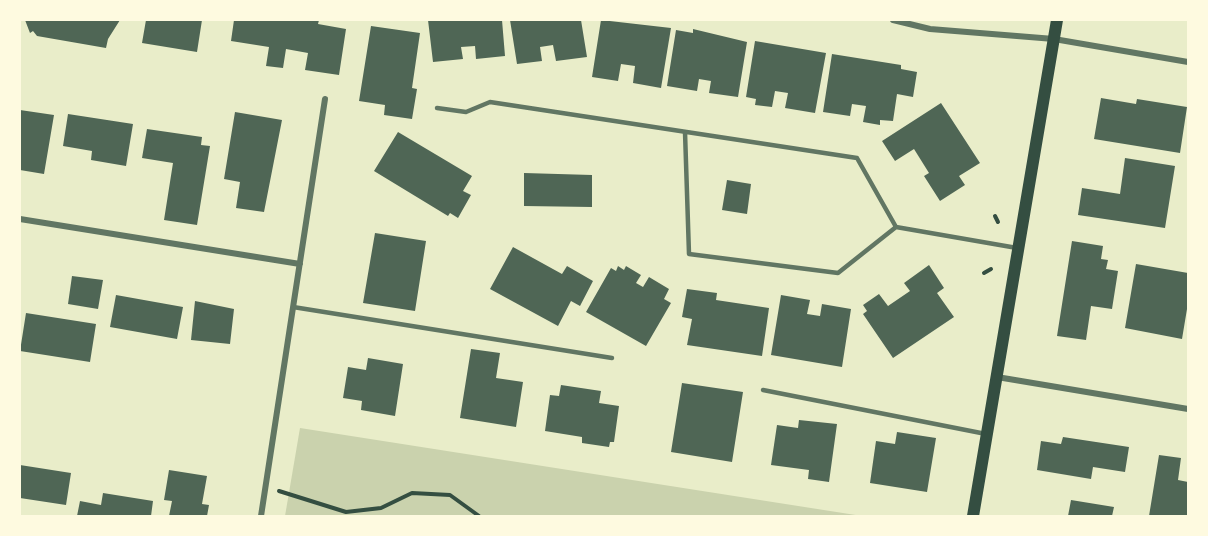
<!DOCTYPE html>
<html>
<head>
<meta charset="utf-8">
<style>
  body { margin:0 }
  #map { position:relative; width:1208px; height:536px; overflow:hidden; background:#e9edc9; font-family:"Space Grotesk",sans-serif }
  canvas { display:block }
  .frame { position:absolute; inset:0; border:21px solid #fefae0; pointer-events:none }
</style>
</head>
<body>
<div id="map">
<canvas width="1208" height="536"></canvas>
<div class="frame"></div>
</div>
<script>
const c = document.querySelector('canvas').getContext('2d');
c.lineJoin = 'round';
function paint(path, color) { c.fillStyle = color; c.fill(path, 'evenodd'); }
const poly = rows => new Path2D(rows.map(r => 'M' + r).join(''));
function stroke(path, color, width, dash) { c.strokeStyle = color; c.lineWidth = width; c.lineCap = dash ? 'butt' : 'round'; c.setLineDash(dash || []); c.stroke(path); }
const green = poly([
  [300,428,862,516,285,516]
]);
const building = poly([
  [25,20,120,20,108,39,106,48,37,36,33,31,30,33],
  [146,20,202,20,197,52,142,43],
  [234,20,319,20,318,24,346,29,339,75,305,70,308,53,286,49,283,68,266,66,269,47,231,41],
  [428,20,502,20,505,56,476,59,475,46,461,47,463,59,433,62],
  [510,20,581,20,587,57,556,61,553,45,540,47,542,61,517,64],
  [601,20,671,28,661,88,633,83,635,66,621,64,618,81,592,77],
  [371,26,420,33,412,88,417,89,412,119,384,115,385,105,359,101],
  [693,29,747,42,738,97,709,93,711,81,699,79,697,91,667,86,676,30,693,33],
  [755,41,826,53,815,113,785,108,788,93,775,91,772,107,755,105,756,99,746,97],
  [832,54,901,65,901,69,917,72,913,97,897,94,893,121,880,120,880,125,863,122,866,106,852,104,850,116,823,112],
  [1101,98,1136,104,1137,99,1187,107,1180,153,1094,139],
  [941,103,980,163,959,176,965,185,940,201,924,176,929,173,914,149,895,161,882,141],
  [20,110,54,115,44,174,20,170],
  [235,112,282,120,264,212,236,208,240,182,224,179],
  [68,114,133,124,126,166,91,160,92,151,63,146],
  [147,129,202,137,201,145,210,146,197,225,164,220,173,163,142,158],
  [398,132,472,176,463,191,471,195,458,218,450,213,448,216,374,171],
  [1125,158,1175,166,1165,228,1078,215,1082,188,1120,194],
  [524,173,592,175,592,207,524,206],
  [727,180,751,184,747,214,722,210],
  [375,233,426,241,415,311,363,303],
  [1072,241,1103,246,1101,259,1108,260,1106,269,1118,271,1112,309,1091,306,1086,340,1057,336],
  [513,247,562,274,567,266,593,281,580,306,571,301,558,326,490,289],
  [1136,264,1188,273,1188,303,1182,339,1125,328],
  [929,265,944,288,937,293,954,317,893,358,863,314,867,311,863,305,879,294,888,306,910,291,904,283],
  [618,266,624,270,626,266,641,275,636,283,643,287,649,277,669,289,664,299,671,303,646,346,586,312,611,268,616,271],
  [72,276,103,280,98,309,68,304],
  [687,289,717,293,716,300,769,308,762,356,687,345,692,319,682,317],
  [116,295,183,307,177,339,110,327],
  [781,295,810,300,807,314,820,316,822,304,851,309,842,367,771,355],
  [195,301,234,309,230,344,191,340],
  [26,313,96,324,90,362,20,351],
  [471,349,500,353,496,378,523,382,516,427,460,418],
  [368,358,403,364,395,416,361,410,362,401,343,398,348,367,366,370],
  [682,383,743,392,732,462,671,452],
  [561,385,601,391,599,403,619,406,614,442,610,442,609,447,582,443,582,437,545,431,550,395,559,396],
  [799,420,837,424,829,482,808,479,809,470,771,465,777,425,798,428],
  [897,432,936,438,927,492,870,483,876,441,895,444],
  [1063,437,1129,447,1125,472,1093,467,1091,479,1037,470,1041,441,1061,444],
  [1159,455,1181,458,1178,480,1188,482,1188,516,1149,516],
  [20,465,71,473,66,505,20,498],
  [169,470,207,476,202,504,209,505,207,516,169,516,172,501,164,500],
  [103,493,153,501,151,516,77,516,80,501,101,505],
  [1071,500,1114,507,1112,516,1068,516]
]);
const path = poly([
  [995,216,998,222],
  [984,273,991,269],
  [279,491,346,512,381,508,412,493,450,495,479,516]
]);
const service = poly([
  [437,108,466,112,490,102,857,158,896,227,1017,248],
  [685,132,689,254,838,273,896,227],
  [293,307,612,358],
  [763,390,986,434]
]);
const minor = poly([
  [893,20,930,29,1054,39,1188,62],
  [20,219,300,264],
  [997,377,1188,409],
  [261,516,325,99]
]);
const secondary = poly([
  [973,516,1057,20]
]);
paint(green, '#cad2ad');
paint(building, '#4f6655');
stroke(path, '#344e41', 4);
stroke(service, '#617663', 4.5);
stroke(minor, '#617663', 6);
stroke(secondary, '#344e41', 12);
</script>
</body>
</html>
